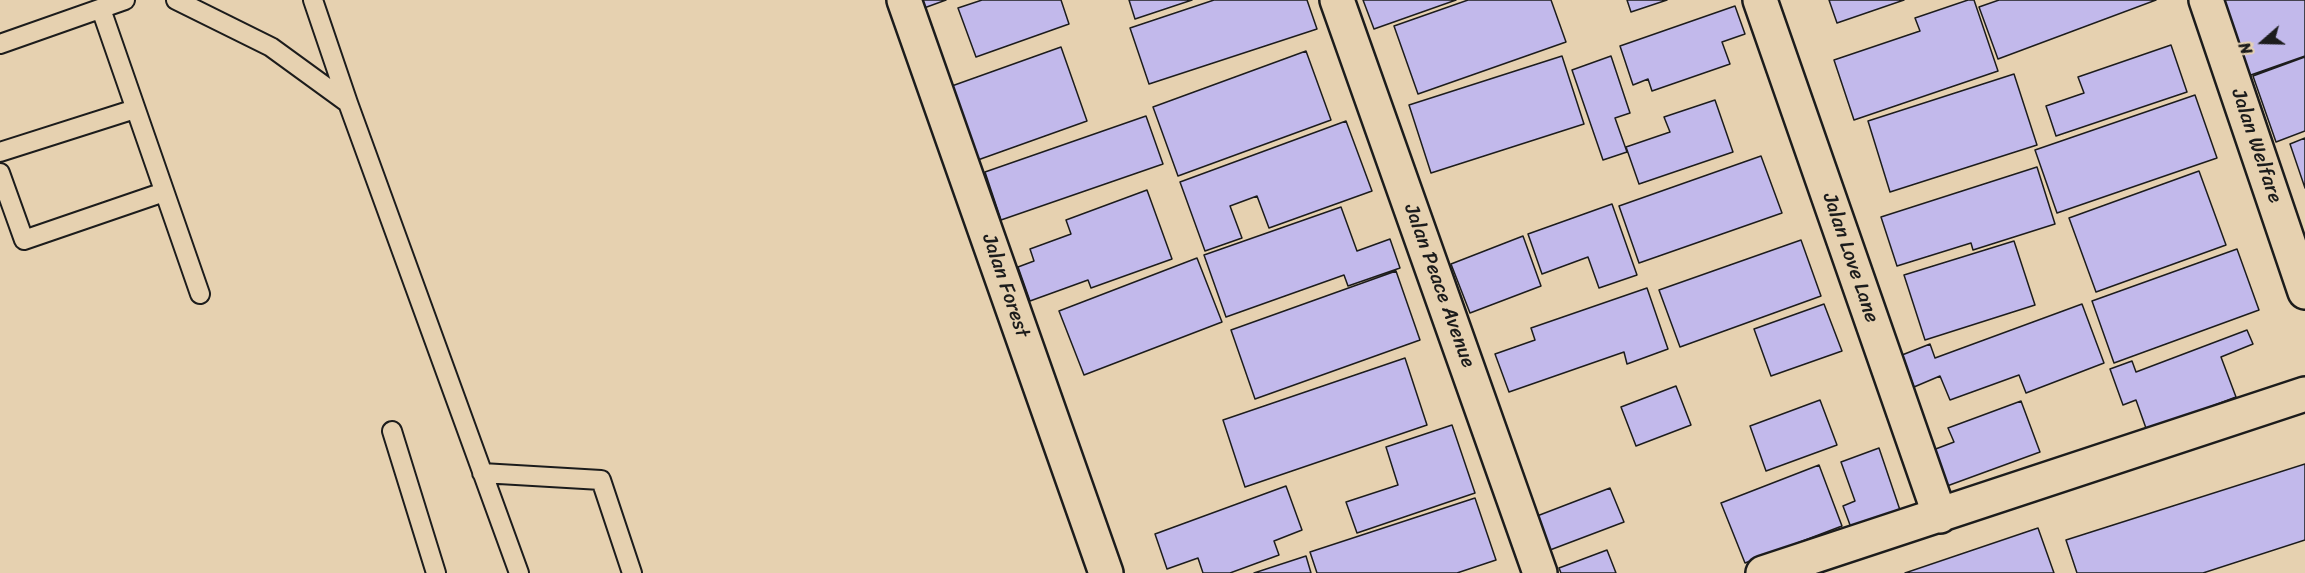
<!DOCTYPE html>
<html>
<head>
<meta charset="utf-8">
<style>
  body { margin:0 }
  #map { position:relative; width:2305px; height:573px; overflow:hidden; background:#e6d1b0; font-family:Sriracha,sans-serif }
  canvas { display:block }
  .north { position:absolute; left:2233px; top:12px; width:60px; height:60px; -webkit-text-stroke:4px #e6d1b0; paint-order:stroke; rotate:250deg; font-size:16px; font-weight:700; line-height:24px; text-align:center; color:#1c1c1c }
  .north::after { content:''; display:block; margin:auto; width:21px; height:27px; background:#1c1c1c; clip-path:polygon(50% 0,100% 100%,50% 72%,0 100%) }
</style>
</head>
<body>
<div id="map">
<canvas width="2305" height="573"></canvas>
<div class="north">N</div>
</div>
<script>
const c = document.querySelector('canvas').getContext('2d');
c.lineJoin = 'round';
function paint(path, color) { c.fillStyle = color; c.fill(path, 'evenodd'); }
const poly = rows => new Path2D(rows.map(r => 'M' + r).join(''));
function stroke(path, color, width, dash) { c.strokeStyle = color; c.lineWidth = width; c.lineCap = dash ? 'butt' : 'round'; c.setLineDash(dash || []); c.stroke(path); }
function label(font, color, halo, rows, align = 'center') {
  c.font = font + ' Sriracha,sans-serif'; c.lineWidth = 6; c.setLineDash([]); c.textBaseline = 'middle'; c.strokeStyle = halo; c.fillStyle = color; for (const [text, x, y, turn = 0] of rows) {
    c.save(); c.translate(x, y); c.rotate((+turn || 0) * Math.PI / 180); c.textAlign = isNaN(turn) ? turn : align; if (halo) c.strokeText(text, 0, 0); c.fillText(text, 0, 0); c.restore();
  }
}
const building = poly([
  [921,0,946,0,924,8,921,0],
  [982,0,1061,0,1069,24,976,57,958,8,982,0],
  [1129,0,1192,0,1135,19,1129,0],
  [1214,0,1307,0,1317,29,1149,84,1130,28,1214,0],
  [1363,0,1456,0,1374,29,1363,0],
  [1468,0,1551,0,1566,42,1418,94,1394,26,1468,0],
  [1627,0,1667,0,1631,12,1627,0],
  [1829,0,1904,0,1837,23,1829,0],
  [1968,0,1974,0,1998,71,1854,120,1834,60,1920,31,1915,18,1968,0],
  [1999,0,2156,0,1998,59,1979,7,1999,0],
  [2222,0,2305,0,2305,56,2248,76,2222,0],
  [1735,6,1745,34,1722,42,1730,64,1652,91,1648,79,1633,85,1620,46,1735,6],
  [2171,45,2187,92,2056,136,2046,106,2084,93,2078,77,2171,45],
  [1061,47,1087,121,975,161,949,87,1061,47],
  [1306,51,1331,120,1178,176,1153,107,1306,51],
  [1562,56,1584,124,1431,173,1409,105,1562,56],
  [1611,56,1630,113,1615,118,1627,152,1603,160,1572,70,1611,56],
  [2305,57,2305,131,2276,142,2253,76,2305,57],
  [2014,74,2037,145,1890,192,1868,121,2014,74],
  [2195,95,2217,158,2057,213,2035,150,2195,95],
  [1715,100,1733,152,1639,184,1626,147,1670,132,1664,117,1715,100],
  [1146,116,1163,164,1001,220,985,172,1146,116],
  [1346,121,1372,191,1269,228,1257,196,1230,206,1242,238,1205,251,1180,182,1346,121],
  [2305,138,2305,188,2290,144,2305,138],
  [1761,156,1782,213,1639,263,1619,206,1761,156],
  [2037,167,2055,224,1973,250,1971,243,1897,266,1881,217,2037,167],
  [2199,171,2226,245,2096,292,2069,218,2199,171],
  [1147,190,1172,259,1091,288,1088,280,1030,301,1018,267,1034,261,1030,249,1071,234,1066,220,1147,190],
  [1612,204,1637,275,1599,288,1588,257,1542,274,1528,234,1612,204],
  [1341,207,1357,251,1390,239,1400,268,1348,286,1344,275,1226,317,1204,255,1341,207],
  [1523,236,1541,286,1470,313,1451,264,1523,236],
  [1801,240,1821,296,1680,347,1659,290,1801,240],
  [2014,241,2035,305,1925,340,1904,275,2014,241],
  [2237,249,2259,310,2114,363,2092,301,2237,249],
  [1197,258,1222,322,1084,375,1059,311,1197,258],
  [1396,271,1420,340,1255,399,1231,330,1396,271],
  [1647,288,1668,349,1627,364,1624,352,1509,392,1495,354,1535,340,1531,328,1647,288],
  [1824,304,1842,351,1771,376,1754,329,1824,304],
  [2082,304,2104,363,2026,393,2019,375,1950,400,1940,376,1914,387,1902,355,1930,344,1935,358,2082,304],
  [2247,330,2253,344,2221,357,2236,397,2147,431,2136,400,2123,405,2110,369,2132,361,2136,372,2247,330],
  [1405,358,1427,425,1245,487,1223,420,1405,358],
  [1676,386,1691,425,1636,446,1621,407,1676,386],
  [1820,400,1837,445,1766,471,1750,426,1820,400],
  [2021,401,2040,452,1947,486,1933,450,1954,442,1948,428,2021,401],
  [1452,425,1475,493,1357,533,1346,502,1398,485,1386,447,1452,425],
  [1879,448,1902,516,1853,533,1843,506,1855,501,1841,462,1879,448],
  [2305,464,2305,540,2203,573,2077,573,2066,540,2305,464],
  [1819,465,1842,526,1745,563,1721,503,1819,465],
  [1286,486,1302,530,1274,541,1279,555,1230,573,1203,573,1198,558,1167,569,1155,534,1286,486],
  [1610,488,1624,522,1550,550,1537,516,1610,488],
  [1475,498,1496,560,1457,573,1317,573,1310,552,1475,498],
  [2038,528,2054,573,1905,573,2038,528],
  [1607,550,1616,573,1561,573,1559,568,1607,550],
  [1306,556,1311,573,1254,573,1306,556]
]);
const service = poly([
  [176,0,271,47,348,103],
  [313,0,348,103,519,573],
  [101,9,200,294],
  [0,44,125,0],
  [0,152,135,109],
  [0,173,24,240,164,192],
  [392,431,436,573],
  [482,473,601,480,632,573]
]);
const minor = poly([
  [904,0,1106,573],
  [1337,0,1540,573],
  [1760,0,1940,516],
  [2206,0,2305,292],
  [1763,573,2305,394]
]);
const streetNames = [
  ["Jalan Welfare",2256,146,71],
  ["Jalan Love Lane",1850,258,71],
  ["Jalan Forest",1005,286,71],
  ["Jalan Peace Avenue",1439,286,70]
];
paint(building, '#c2b9eb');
stroke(building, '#1c1c1c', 1.5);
stroke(service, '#1c1c1c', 22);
stroke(minor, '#1c1c1c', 38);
stroke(service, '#e6d1b0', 18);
stroke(minor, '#e6d1b0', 33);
label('20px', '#1c1c1c', '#e6d1b0', streetNames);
</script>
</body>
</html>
